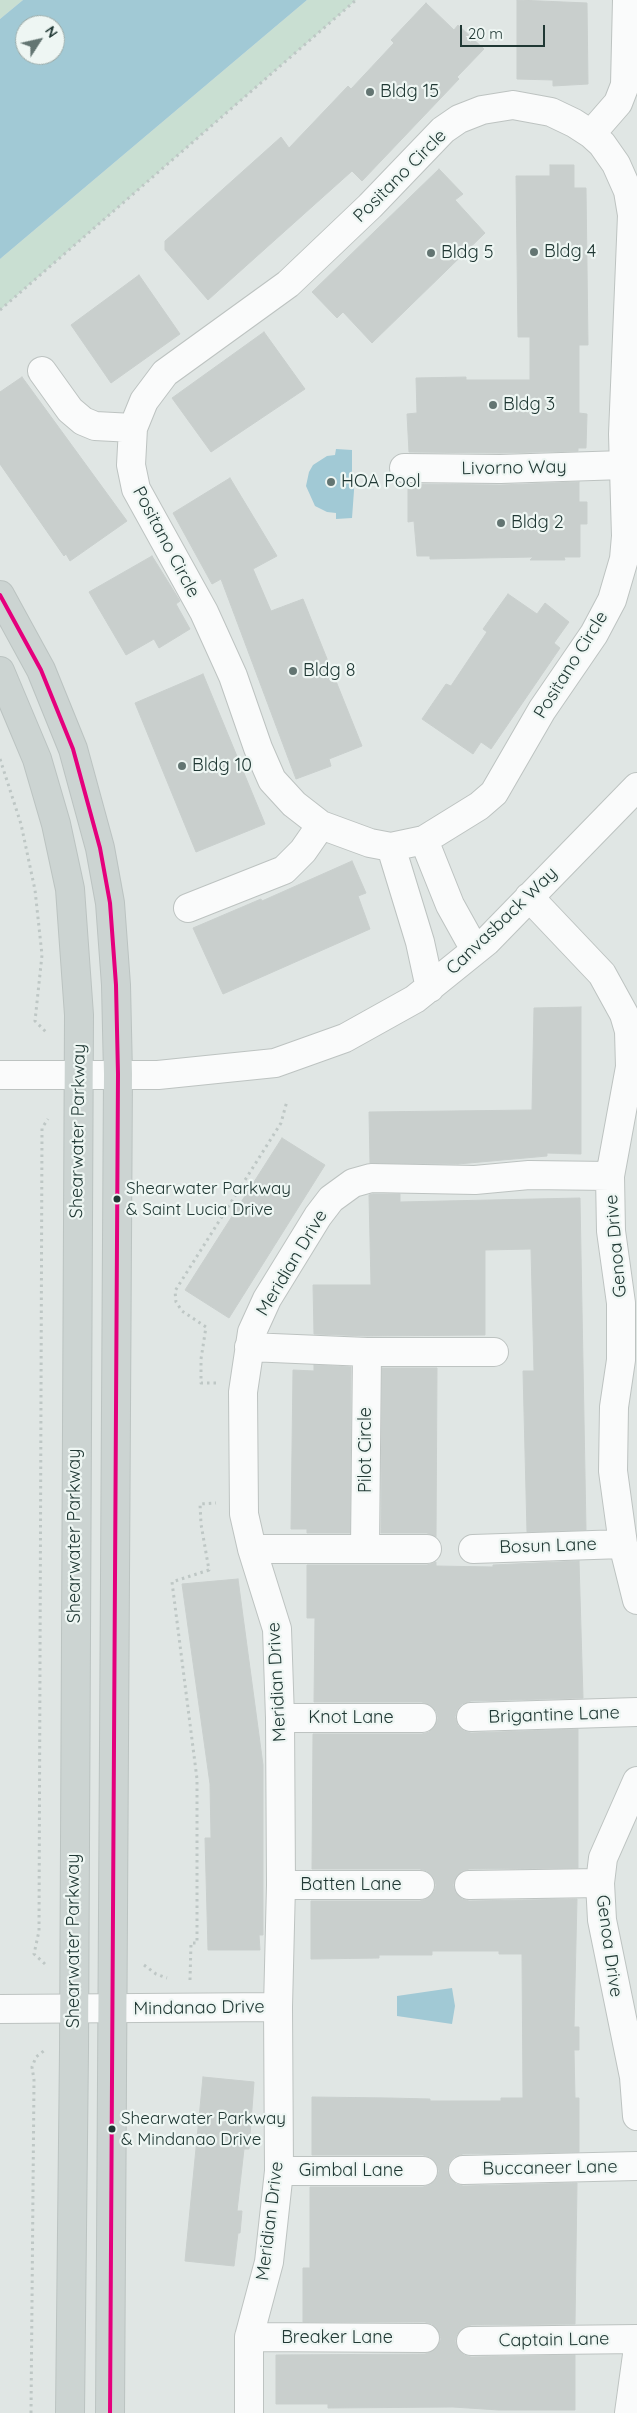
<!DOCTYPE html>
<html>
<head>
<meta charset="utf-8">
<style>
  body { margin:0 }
  #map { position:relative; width:637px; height:2413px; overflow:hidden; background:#e0e6e4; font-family:Quicksand,sans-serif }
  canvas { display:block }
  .north { position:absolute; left:15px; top:15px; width:50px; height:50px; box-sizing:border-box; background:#eef6f3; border:1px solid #9caaa7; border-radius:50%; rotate:55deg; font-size:14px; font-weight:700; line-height:20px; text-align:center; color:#203834 }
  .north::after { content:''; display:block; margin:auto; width:18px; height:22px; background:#637572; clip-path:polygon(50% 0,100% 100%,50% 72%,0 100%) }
  .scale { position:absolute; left:460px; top:25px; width:85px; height:22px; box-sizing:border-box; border:2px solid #203834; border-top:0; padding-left:6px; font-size:15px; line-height:18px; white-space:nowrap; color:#203834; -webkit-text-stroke:4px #eef6f3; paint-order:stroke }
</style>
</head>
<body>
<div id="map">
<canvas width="637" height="2413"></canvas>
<div class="north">N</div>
<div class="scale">20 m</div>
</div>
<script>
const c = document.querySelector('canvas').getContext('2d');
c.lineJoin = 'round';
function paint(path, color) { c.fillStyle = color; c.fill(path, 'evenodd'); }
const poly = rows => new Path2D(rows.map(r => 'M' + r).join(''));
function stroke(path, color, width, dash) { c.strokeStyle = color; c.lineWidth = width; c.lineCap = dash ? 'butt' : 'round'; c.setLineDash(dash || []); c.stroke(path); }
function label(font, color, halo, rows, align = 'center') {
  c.font = font + ' Quicksand,sans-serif'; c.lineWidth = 4.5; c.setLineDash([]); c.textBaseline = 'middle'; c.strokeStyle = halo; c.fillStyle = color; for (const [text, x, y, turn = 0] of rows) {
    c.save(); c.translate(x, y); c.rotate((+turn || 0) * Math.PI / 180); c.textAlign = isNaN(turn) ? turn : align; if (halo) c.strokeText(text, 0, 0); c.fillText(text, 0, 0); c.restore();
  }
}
const green = poly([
  [0,0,23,0,0,19],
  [307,0,356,0,0,310,0,259]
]);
const water = poly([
  [23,0,307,0,0,259,0,19],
  [25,25,55,25,55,55,25,55],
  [336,449,352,450,352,476,355,477,352,518,336,519,336,513,327,512,315,506,306,486,309,472,313,465,327,456,335,455],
  [452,1988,455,2006,452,2024,397,2016,397,1996]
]);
const building = poly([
  [517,0,587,3,588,84,553,86,553,80,517,79,517,0],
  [426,3,454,30,458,25,484,49,457,77,459,79,362,181,352,171,208,300,165,250,165,241,281,137,289,148,348,86,351,89,394,43,391,40,426,3],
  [550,165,574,165,574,188,586,188,588,345,579,345,579,413,587,414,586,448,578,448,578,451,500,453,409,452,407,414,417,413,416,378,466,377,466,380,530,380,530,337,518,337,516,176,550,176,550,165],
  [439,169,463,194,455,200,485,233,372,343,343,312,337,318,312,292,439,169],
  [139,275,180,334,111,383,71,325,139,275],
  [264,332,305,389,211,452,172,398,264,332],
  [22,377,127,521,70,561,66,554,64,556,0,464,0,392,22,377],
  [230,478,277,556,253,569,271,611,303,599,362,746,329,759,331,766,296,779,221,579,212,584,173,513,230,478],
  [579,482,579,502,587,502,587,524,580,524,580,557,564,557,565,560,530,560,533,557,430,559,430,556,417,556,414,521,408,522,408,489,411,489,411,484,500,485,579,482],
  [152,556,180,601,176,604,190,629,159,648,154,639,126,655,89,592,152,556],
  [508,594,537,614,545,603,569,622,554,643,560,648,491,749,481,742,473,754,422,719,446,684,451,686,487,632,483,629,508,594],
  [203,674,265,824,196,852,135,703,203,674],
  [352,861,366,893,358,896,370,929,223,994,193,928,261,899,262,901,352,861],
  [581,1007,581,1154,547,1153,547,1156,458,1164,370,1163,369,1112,532,1110,534,1008,581,1007],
  [282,1138,325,1165,229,1318,185,1290,282,1138],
  [373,1194,400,1194,400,1202,580,1198,586,1530,527,1532,523,1371,534,1371,531,1249,485,1250,485,1335,367,1336,314,1334,313,1285,371,1285,369,1195,373,1194],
  [314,1365,351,1367,350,1533,307,1533,307,1529,291,1529,293,1370,314,1371,314,1365],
  [382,1368,437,1368,436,1537,427,1533,381,1533,382,1368],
  [579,1561,583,1698,471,1701,462,1704,457,1710,455,1717,458,1726,464,1731,471,1733,578,1729,578,1868,469,1869,461,1872,456,1877,453,1885,456,1893,462,1899,469,1901,577,1899,574,2027,579,2027,579,2050,574,2050,575,2098,579,2098,579,2152,463,2154,454,2157,449,2163,447,2170,450,2178,456,2184,463,2186,577,2183,575,2324,471,2325,463,2328,457,2334,455,2341,458,2349,464,2355,471,2357,575,2355,575,2410,499,2410,453,2407,328,2408,328,2404,276,2404,276,2355,425,2354,433,2351,438,2346,441,2339,438,2330,432,2324,425,2322,303,2322,303,2268,310,2268,310,2187,423,2187,431,2184,437,2178,439,2171,436,2163,430,2157,423,2155,312,2155,312,2097,389,2098,430,2099,430,2101,501,2101,501,2098,523,2098,522,1954,499,1954,499,1951,432,1951,432,1955,379,1955,379,1958,311,1959,311,1901,420,1901,428,1898,434,1892,436,1885,433,1877,427,1871,420,1869,312,1869,313,1734,422,1734,429,1732,435,1726,438,1718,436,1711,430,1705,422,1702,314,1702,315,1618,307,1618,307,1565,427,1565,436,1562,436,1566,493,1567,493,1565,579,1561],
  [238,1579,263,1765,263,1935,259,1935,260,1950,208,1950,205,1838,211,1838,210,1784,182,1584,238,1579],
  [203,2077,254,2082,249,2149,244,2149,237,2211,242,2211,240,2233,238,2233,234,2266,185,2261,203,2077]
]);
const path = poly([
  [0,310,356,0],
  [0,759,21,824,35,890,42,955,35,1021,48,1034],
  [216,1383,201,1383,201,1359,206,1327,182,1311,176,1302,175,1291,281,1123,287,1101],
  [45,1964,34,1954,39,1931,42,1128,48,1119],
  [144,1965,156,1974,167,1978],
  [190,1980,191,1943,197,1943,197,1779,172,1582,209,1570,201,1524,200,1504,216,1503],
  [31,2413,34,2080,32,2067,36,2057,45,2050]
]);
const minor = poly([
  [513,105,551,112,574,123,591,134,602,144,616,164,628,191,632,215,623,434,626,536,624,559,612,600,594,634,542,710,494,793,479,806,424,840,391,847,370,843,321,825,294,804,272,780,258,748,233,676,204,612,136,489,131,465,133,428,144,401,165,373,288,284,370,206,443,130,459,119,482,110,513,105],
  [591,134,618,103,625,85,627,0],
  [42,371,70,410,83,421,95,426,133,428],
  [404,468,500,469,624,465],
  [424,840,450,905,475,950],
  [391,847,420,942,430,988],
  [529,897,602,974,624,1014,629,1031,630,1067,610,1176,611,1231,621,1303,621,1360,614,1407,613,1471,623,1544,637,1600],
  [188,908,284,870,303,851,321,825],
  [0,1075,158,1075,275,1063,345,1038,415,999,487,941,637,787],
  [249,1347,367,1352,494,1352],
  [365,1547,367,1352],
  [252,1549,427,1549],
  [473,1549,623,1544],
  [471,1717,637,1712],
  [280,1718,422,1718],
  [637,1781,603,1858,600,1883,602,1920,634,2077,637,2116],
  [281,1885,420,1885],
  [469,1885,600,1883],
  [0,2009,278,2007],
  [463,2170,637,2166],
  [279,2171,423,2171],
  [249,2337,425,2338],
  [471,2341,637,2339],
  [249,2413,249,2337,269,2262,279,2171,278,2007,281,1885,280,1718,277,1629,252,1549,244,1514,243,1392,252,1332,267,1299,318,1216,331,1199,353,1183,371,1178,475,1180,529,1175,610,1176],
  [629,2413,637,2355]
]);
const major = poly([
  [0,595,41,670,73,749,100,848,110,903,116,985,118,1074,110,2413],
  [0,671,37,759,56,824,70,889,79,1015,74,2050,70,2413]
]);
const bus1 = poly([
  [0,595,41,670,73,749,100,848,110,903,116,985,118,1074,110,2413]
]);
const markers = [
  [370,92,5,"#637572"],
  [534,252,5,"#637572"],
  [431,253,5,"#637572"],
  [493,405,5,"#637572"],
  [331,482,5,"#637572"],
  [501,523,5,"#637572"],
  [293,671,5,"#637572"],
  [182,766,5,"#637572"],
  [117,1199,4.5,"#203834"],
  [112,2129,4.5,"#203834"]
];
const busNames = [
  ["Shearwater Parkway",126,1189],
  ["& Saint Lucia Drive",126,1210],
  ["Shearwater Parkway",121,2119],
  ["& Mindanao Drive",121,2140]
];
const poiNames = [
  ["Bldg 15",380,92],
  ["Bldg 4",544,252],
  ["Bldg 5",441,253],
  ["Bldg 3",503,405],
  ["HOA Pool",341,482],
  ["Bldg 2",511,523],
  ["Bldg 8",303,671],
  ["Bldg 10",192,766]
];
const streetNames = [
  ["Positano Circle",400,176,-45],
  ["Livorno Way",514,468,-1],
  ["Positano Circle",166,542,62],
  ["Positano Circle",571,665,-58],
  ["Canvasback Way",502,921,-44],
  ["Shearwater Parkway",78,1131,-89],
  ["Genoa Drive",616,1246,-95],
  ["Meridian Drive",292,1263,-59],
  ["Pilot Circle",366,1450,-90],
  ["Shearwater Parkway",75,1536,-90],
  ["Bosun Lane",548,1546,-2],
  ["Meridian Drive",277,1682,-93],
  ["Brigantine Lane",554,1715,-2],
  ["Knot Lane",351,1718],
  ["Batten Lane",351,1885],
  ["Shearwater Parkway",74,1941,-90],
  ["Genoa Drive",609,1946,82],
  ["Mindanao Drive",199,2008,-1],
  ["Buccaneer Lane",550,2168,-1],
  ["Gimbal Lane",351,2171],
  ["Meridian Drive",270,2221,-83],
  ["Breaker Lane",337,2338],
  ["Captain Lane",554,2340,-1]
];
paint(green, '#c9dfd2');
paint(water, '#a1c9d5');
paint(building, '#c9cfcd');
stroke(building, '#c9cfcd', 1);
stroke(minor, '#bdc3c1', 30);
stroke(major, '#bbc3c1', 30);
stroke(path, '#bec7c5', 3, [2.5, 4]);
stroke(minor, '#fafbfb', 28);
stroke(major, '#ccd4d2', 28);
stroke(bus1, '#e5007d', 4);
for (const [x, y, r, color] of markers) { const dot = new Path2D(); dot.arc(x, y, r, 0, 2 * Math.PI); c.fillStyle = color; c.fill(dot); stroke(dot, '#eef6f3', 2); }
label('17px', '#203834', '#eef6f3', busNames, 'left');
label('18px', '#203834', '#eef6f3', poiNames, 'left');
label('18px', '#203834', '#eef6f3', streetNames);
</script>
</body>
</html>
